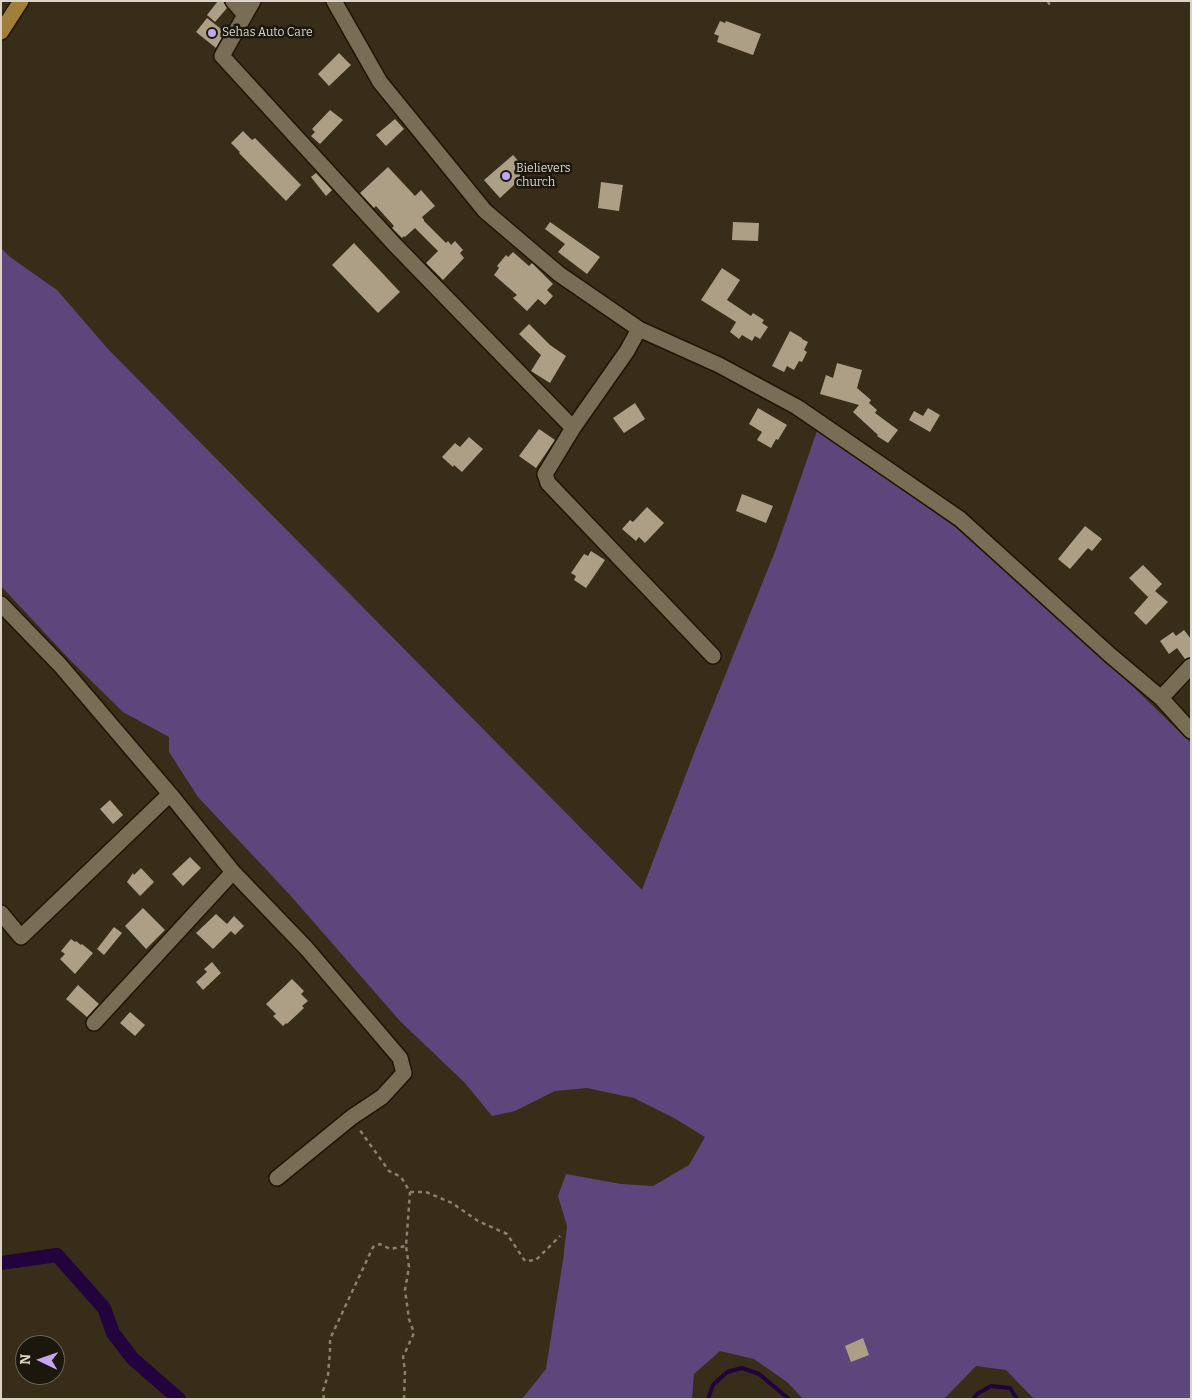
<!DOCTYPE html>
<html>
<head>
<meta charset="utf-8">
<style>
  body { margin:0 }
  #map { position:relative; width:1192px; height:1400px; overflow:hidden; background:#382d18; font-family:Bitter,serif }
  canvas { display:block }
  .frame { position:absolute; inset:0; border:2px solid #dbd4c7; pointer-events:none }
  .north { position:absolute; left:15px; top:1335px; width:50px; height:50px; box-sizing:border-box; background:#1b170d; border:1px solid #686357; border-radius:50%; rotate:273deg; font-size:14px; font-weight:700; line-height:20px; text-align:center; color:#dbd4c7 }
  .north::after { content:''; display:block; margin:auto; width:18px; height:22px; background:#c5a6f0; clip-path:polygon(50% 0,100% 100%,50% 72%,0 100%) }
</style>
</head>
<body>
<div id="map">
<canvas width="1192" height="1400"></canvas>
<div class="frame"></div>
<div class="north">N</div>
</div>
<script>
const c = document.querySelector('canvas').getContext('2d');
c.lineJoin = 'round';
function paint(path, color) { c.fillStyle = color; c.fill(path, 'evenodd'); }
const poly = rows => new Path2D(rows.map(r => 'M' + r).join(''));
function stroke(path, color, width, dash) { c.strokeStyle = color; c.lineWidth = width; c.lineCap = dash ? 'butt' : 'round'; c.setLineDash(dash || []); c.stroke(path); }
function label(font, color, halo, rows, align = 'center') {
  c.font = font + ' Bitter,serif'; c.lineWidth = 5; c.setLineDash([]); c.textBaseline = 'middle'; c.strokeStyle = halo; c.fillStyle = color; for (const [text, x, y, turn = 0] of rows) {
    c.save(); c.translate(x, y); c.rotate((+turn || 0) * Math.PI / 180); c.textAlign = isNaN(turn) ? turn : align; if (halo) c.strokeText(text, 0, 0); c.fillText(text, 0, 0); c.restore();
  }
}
const green = poly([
  [1,248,10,257,57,290,108,349,642,890,696,748,776,549,817,431,888,479,983,547,1119,673,1191,743,1191,1399,1034,1399,1006,1370,976,1366,944,1399,803,1399,787,1382,754,1359,720,1351,694,1374,692,1399,522,1399,546,1369,563,1260,567,1226,558,1196,566,1174,621,1184,653,1186,689,1165,705,1137,674,1118,634,1098,587,1088,555,1091,515,1111,492,1116,465,1083,400,1021,290,895,198,797,169,752,169,737,123,712,70,660,1,586]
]);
const stream = poly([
  [708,1399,713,1385,727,1372,742,1368,759,1374,789,1399],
  [973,1399,977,1394,991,1386,1010,1388,1017,1399]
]);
const canal = poly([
  [1,1263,57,1255,104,1308,113,1333,133,1359,179,1399]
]);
const building = poly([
  [218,1,223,1,227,8,215,22,207,15],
  [207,18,225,32,216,48,196,32],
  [720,21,725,23,726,21,761,34,753,55,717,42,719,36,714,34],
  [339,53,351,65,329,86,318,74],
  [330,110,343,120,320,144,311,136,315,132,312,129],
  [395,119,404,129,386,146,376,135],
  [243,131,252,140,255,138,301,185,286,201,239,153,240,152,231,143],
  [513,155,528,172,500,198,484,180],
  [388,167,415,196,421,190,435,206,422,217,424,220,424,221,446,243,448,241,451,245,455,241,463,250,460,253,464,258,443,280,426,263,438,251,415,228,405,237,404,236,402,238,392,228,394,226,376,206,374,208,360,193],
  [316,173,332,190,326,196,311,177],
  [601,182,623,185,619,211,598,208],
  [550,222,600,257,587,274,558,252,565,244,545,229],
  [733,222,759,223,758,241,732,240],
  [354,243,400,292,378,313,332,265],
  [513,252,529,266,532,263,553,284,547,290,553,296,545,305,538,299,527,311,513,298,517,295,494,275,499,268,497,266,506,255,508,257],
  [722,268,740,280,727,300,751,316,753,313,764,320,762,323,768,327,760,339,755,336,752,341,742,335,739,339,730,332,736,322,701,300],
  [529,324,550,345,566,356,550,383,531,371,541,355,519,334],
  [790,331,802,338,802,339,808,342,804,350,807,352,802,362,799,361,794,370,787,366,784,372,772,366],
  [837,363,862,370,857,388,871,400,869,403,877,410,875,413,898,430,888,443,877,436,878,435,853,412,859,405,820,394,826,375,833,378],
  [635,403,645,419,624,433,613,418],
  [758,408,787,425,778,440,776,439,771,448,757,440,762,432,749,424],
  [928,408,940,415,930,432,909,420,914,411,923,416],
  [539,429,555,440,536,468,519,456],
  [469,437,483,449,462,472,454,465,453,467,442,457,455,443,460,447],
  [742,494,773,506,766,523,736,511],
  [647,507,664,523,645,543,639,537,636,541,622,529,630,520,633,522],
  [1085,526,1102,539,1092,551,1088,548,1070,569,1058,559],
  [591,551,605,560,586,588,574,580,576,576,571,573,584,554,588,556],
  [1143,565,1162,584,1155,591,1168,602,1146,625,1134,613,1151,594,1148,597,1129,578],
  [1184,630,1191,639,1191,657,1185,659,1177,648,1169,654,1160,641,1173,632,1176,636],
  [110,800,123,815,113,824,100,809],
  [190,857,201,868,183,886,172,874],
  [141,868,154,882,140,896,127,882,133,873,134,875],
  [143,908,165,930,146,949,125,926],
  [216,914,227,924,234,916,244,926,235,935,231,931,213,949,196,933],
  [114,927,122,933,104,955,97,949],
  [71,939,75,942,76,941,81,945,82,944,93,953,75,974,60,959,65,954,61,951],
  [212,962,221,973,203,990,196,982,207,972,204,969],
  [292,979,304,991,301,994,308,1001,302,1006,304,1008,287,1024,286,1023,283,1026,273,1016,276,1014,266,1004],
  [78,985,99,1004,87,1017,66,999],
  [130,1012,145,1025,135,1036,120,1023],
  [863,1338,869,1355,851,1362,845,1346]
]);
const path = poly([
  [1048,1,1051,8],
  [410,1192,426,1192,452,1203,478,1221,507,1234,525,1261,536,1260,560,1236],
  [324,1399,323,1391,328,1375,330,1351,330,1339,373,1247,380,1244,390,1249,406,1246,410,1192,401,1177,389,1171,359,1129],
  [404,1399,405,1371,403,1357,414,1333,409,1319,405,1290,409,1267,406,1246]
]);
const minor = poly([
  [233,1,245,15,253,1],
  [334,1,380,82,485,211,559,274,639,329,719,365,797,407,960,519,1110,655,1161,698,1191,731],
  [245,15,222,56,395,245,573,428,627,351,639,329],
  [573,428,545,474,548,483,713,656],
  [1,604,60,665,170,794,233,872,307,949,400,1058,404,1073,382,1097,352,1117,277,1178],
  [1161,698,1191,666],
  [1,913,21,937,170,794],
  [94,1023,233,872]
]);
const major = poly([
  [1,32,21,1]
]);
const markers = [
  [212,33,5,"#c5a6f0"],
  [506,176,5,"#c5a6f0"]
];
const poiNames = [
  ["Sehas Auto Care",222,33],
  ["Bielievers",516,169],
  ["church",516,183]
];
paint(green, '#5d467b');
stroke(stream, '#22033d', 4);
stroke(canal, '#22033d', 14);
paint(building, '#ad9f86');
stroke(minor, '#201502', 18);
stroke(major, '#201502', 18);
stroke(path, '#89806f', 2.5, [4, 4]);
stroke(minor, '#7a6d55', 15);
stroke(major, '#9f7f39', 15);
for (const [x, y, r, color] of markers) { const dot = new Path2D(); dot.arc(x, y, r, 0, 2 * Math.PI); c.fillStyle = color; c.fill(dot); stroke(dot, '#1b170d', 2); }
label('12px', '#dbd4c7', '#1b170d', poiNames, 'left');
</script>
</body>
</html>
